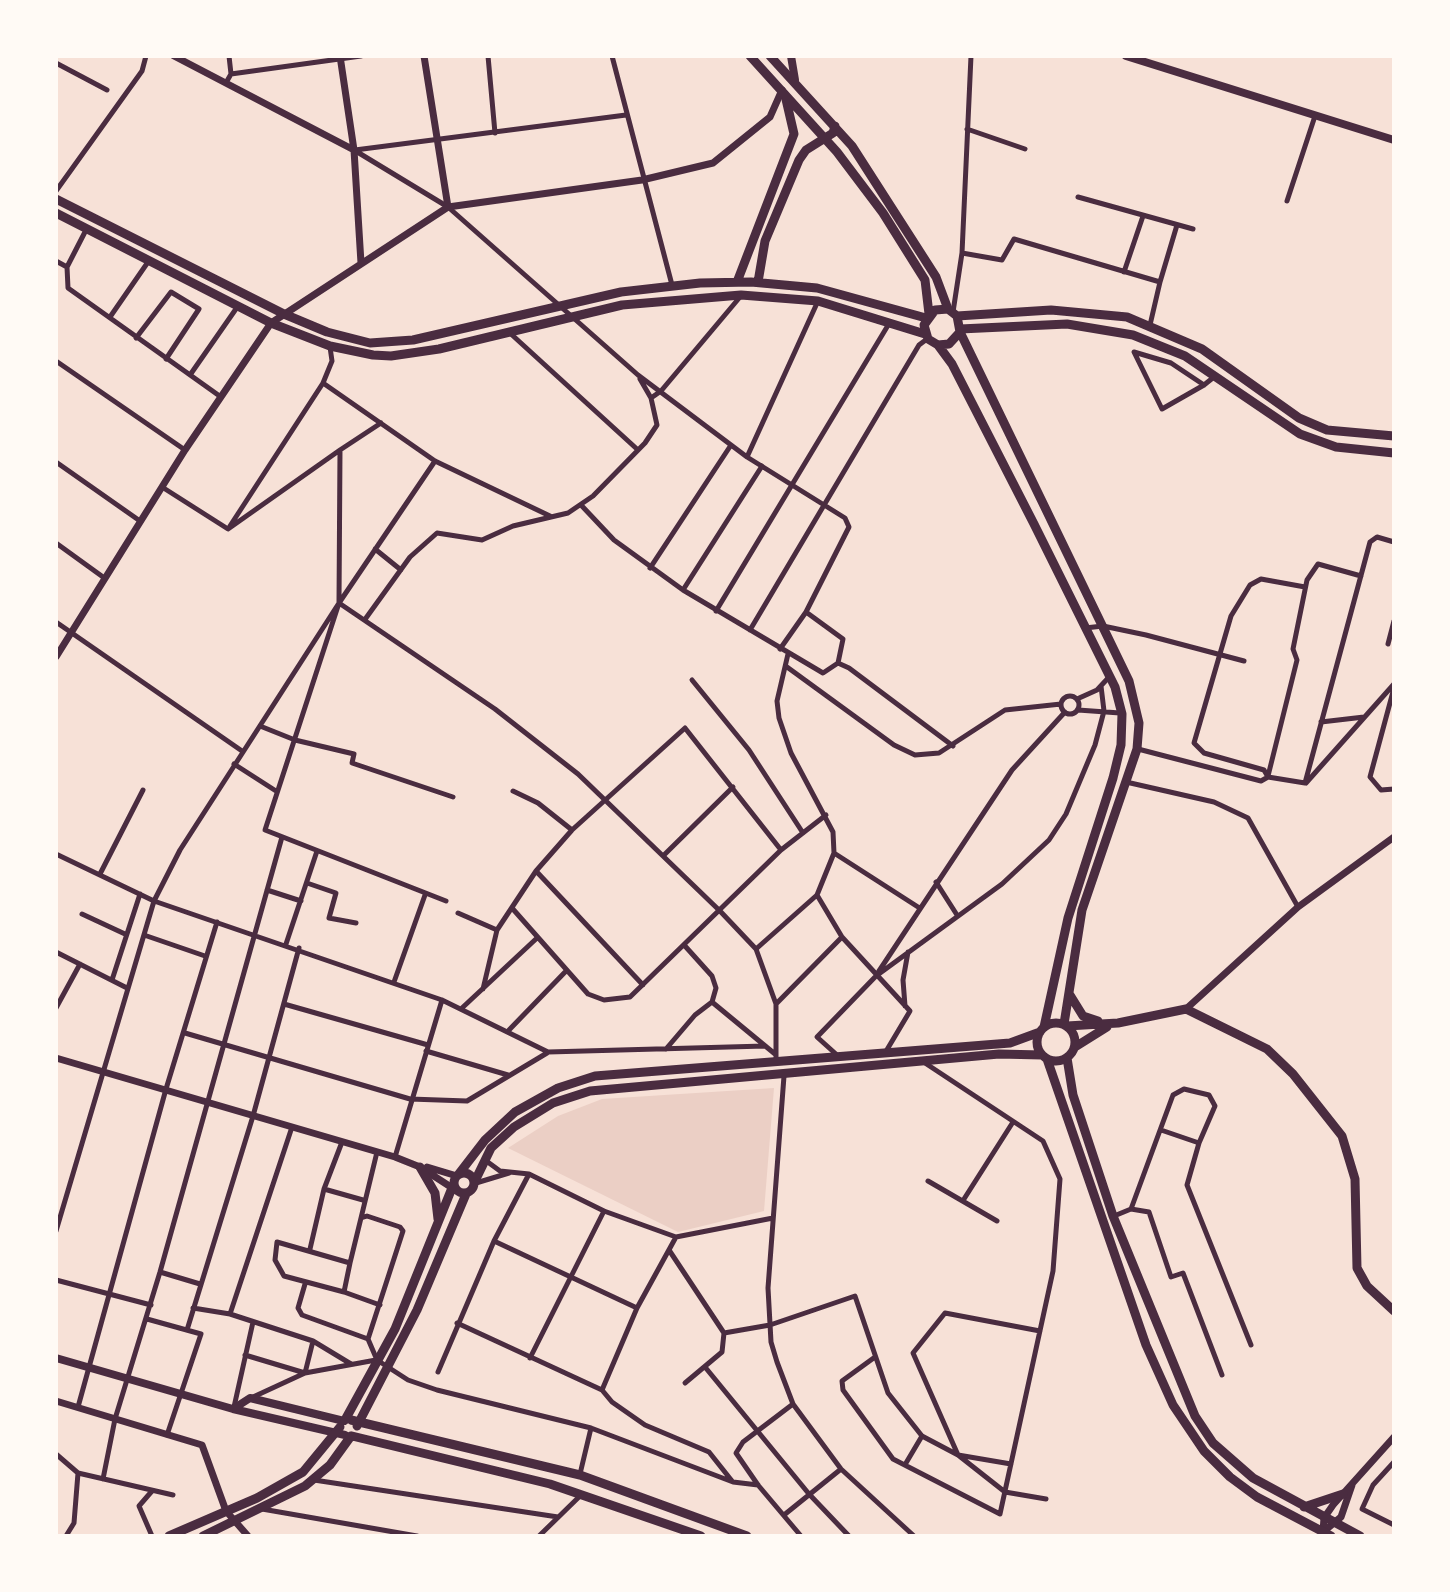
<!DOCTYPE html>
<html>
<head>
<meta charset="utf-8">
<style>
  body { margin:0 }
  #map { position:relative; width:1450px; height:1592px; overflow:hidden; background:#f7e1d7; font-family:Ubuntu,sans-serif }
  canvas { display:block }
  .frame { position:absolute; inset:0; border:58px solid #fffaf5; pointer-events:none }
</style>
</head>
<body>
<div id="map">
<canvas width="1450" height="1592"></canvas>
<div class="frame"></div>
</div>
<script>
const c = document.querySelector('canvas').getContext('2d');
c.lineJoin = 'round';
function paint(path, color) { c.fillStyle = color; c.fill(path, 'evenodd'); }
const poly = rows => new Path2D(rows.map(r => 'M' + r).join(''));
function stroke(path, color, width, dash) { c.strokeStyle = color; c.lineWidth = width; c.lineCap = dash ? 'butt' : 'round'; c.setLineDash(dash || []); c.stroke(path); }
const green = poly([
  [774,1088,764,1211,678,1232,508,1148,558,1116,602,1099]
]);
const minor = poly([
  [488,56,495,133],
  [612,56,672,285],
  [56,63,107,90],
  [231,74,361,56],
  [227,81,231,74,229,56],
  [967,129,1025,149],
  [354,150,448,207,638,375,747,457,845,518,849,527,806,612,843,639,838,663],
  [355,150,626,115],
  [56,191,142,71,146,56],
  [1078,197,1193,229],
  [1287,201,1315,116],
  [962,253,1002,260,1014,239,1160,282,1150,325],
  [56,261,67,267,68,288,221,397],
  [67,267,86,230],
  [1124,272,1143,216],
  [1160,282,1177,225],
  [953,312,962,253,971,56],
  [110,317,148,262],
  [511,334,638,450],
  [136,338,171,292,199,309,166,359],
  [330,347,332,361,323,383,435,461,550,516],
  [56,361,185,450],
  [190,375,238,306],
  [1204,385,1171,363,1134,352,1162,409,1204,385,1214,377],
  [651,398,661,391,740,297],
  [340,450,381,423],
  [747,457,818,301],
  [435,461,339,603,265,830,446,901],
  [56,462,140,521],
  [162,487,228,529,340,450,339,602],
  [581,505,614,540,683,590,823,673,838,663,849,668,953,746],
  [230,526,323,383],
  [56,543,103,577],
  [375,549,401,570],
  [650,568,731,445],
  [683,590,762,466],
  [339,603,495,709,578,774,720,911,756,949,776,1004,776,1061],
  [716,611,890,322],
  [366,618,410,557,437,533,482,540,513,526,568,513,593,496,645,443,657,425,651,398,640,379],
  [56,622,242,751],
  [1085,628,1103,626,1146,635,1244,661],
  [750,630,919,345,927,339],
  [1388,644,1394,621],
  [780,649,806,612],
  [787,667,894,745,915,755,939,753,1005,710,1061,704],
  [692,680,749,750,803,833],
  [1394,688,1370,777,1381,790,1394,789],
  '1061 705a9 9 0 1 1 18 0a9 9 0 1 1-18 0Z',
  [1077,699,1097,690,1110,676],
  [1078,710,1120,713],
  [1321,722,1364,717],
  [260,726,295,740,354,754,352,763,453,797],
  [1138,749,1261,781,1268,777,1305,783],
  [234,764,276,791],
  [1268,776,1297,660,1293,649,1307,580,1318,564,1361,576],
  [1268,777,1264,770,1204,753,1194,743,1231,616,1250,585,1261,579,1305,587],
  [1126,782,1214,802,1248,818,1298,907],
  [1305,783,1370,542,1377,537,1394,542],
  [1306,783,1394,684],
  [513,791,538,803,572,830],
  [834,853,918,907],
  [56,854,154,901,442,1000,548,1052,765,1046],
  [664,855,733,787],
  [536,871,643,985],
  [100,874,143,790],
  [936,882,957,915],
  [307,883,336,893,329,918,356,923],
  [267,890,301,901],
  [817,895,842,937,910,1011,885,1053],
  [512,908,588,994,604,1000,630,997,781,850,826,815],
  [458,913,497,930],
  [82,914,125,934],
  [144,935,205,956],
  [286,944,317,851],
  [685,946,712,976,716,988,712,1002,775,1054],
  [756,949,817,895,834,853,833,832,791,753,779,718,777,701,788,654],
  [56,952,127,988],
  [879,971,1012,770,1065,712],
  [112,980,140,894],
  [394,982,425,895],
  [483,989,497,930,536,871,572,830,685,728,781,850],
  [284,1004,428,1045],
  [776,1004,842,937],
  [905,1006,903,980,908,952],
  [56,1008,80,964],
  [462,1008,537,938],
  [509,1030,567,970],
  [185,1033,410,1099,467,1101,547,1053],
  [666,1049,695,1015,712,1002],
  [426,1051,508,1075],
  [837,1055,817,1037,876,976,1002,884,1049,840,1066,814,1095,745,1104,711,1101,686],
  [784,1076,768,1288,771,1342,777,1362,793,1404,841,1469,914,1536],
  [1161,1130,1199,1143],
  [395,1157,442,1000],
  [485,1160,500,1171,529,1174,604,1211,676,1237,773,1218],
  [928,1181,997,1221],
  [476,1183,509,1173],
  [324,1189,363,1200],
  [964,1199,1013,1122],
  [1131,1209,1173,1095,1184,1089,1209,1095,1215,1106,1199,1143,1187,1185,1251,1345],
  [1114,1216,1131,1209,1149,1212,1171,1277,1183,1273,1222,1375],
  [361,1218,377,1152],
  [56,1231,154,901,180,850,339,603],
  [494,1241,637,1308],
  [310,1249,324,1189,342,1142],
  [669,1250,724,1333,722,1352,685,1383],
  [350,1263,344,1292,380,1305],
  [160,1272,200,1284],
  [56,1280,151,1305],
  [305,1284,298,1308,302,1315,368,1339],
  [344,1292,284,1276,275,1260,277,1242,350,1263,361,1218,367,1216,400,1227,403,1231,368,1339,377,1360,408,1380,437,1390,591,1428,733,1482,758,1485],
  [193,1308,230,1314,313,1341,351,1364],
  [230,1314,292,1127],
  [147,1319,201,1334,167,1435],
  [457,1323,602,1390,612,1402,645,1425,709,1452,732,1481],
  [187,1330,253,1116,299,948],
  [724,1333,770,1325,855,1296,888,1393,922,1436,958,1455,1005,1492,1046,1499],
  [245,1355,305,1373,313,1341],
  [875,1357,842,1381,843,1390,893,1459,1000,1514,1053,1271,1060,1179,1043,1141,925,1063],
  [530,1358,604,1211],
  [705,1367,809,1494,849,1536],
  [438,1372,494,1241,529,1174],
  [602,1390,637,1308,676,1237],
  [253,1397,305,1373,376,1360],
  [793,1404,743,1442,736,1453,758,1485,801,1536],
  [78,1407,166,1089,217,922],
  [234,1407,253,1322],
  [56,1454,78,1473,173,1495],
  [1394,1462,1373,1485,1362,1509,1394,1525],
  [906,1463,922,1436],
  [1011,1464,958,1455,913,1353,945,1313,1040,1331],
  [580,1474,591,1428],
  [103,1479,115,1419,160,1272,282,837],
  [314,1480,558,1517],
  [152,1491,139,1506,152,1536],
  [262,1509,417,1536],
  [784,1515,841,1469],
  [66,1536,74,1523,78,1473],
  [539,1536,581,1495]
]);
const tertiary = poly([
  [174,56,354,150],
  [340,56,354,150,361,263],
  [424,56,448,207],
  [56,657,185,450,271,323,448,207,642,180,713,163,770,117,782,90],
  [1186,1009,1298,907,1394,837],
  [56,1058,395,1157,420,1167,457,1191],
  [427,1167,457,1176],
  [56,1401,202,1445,226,1511,248,1536],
  [1323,1532,1324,1518,1333,1505,1394,1437],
  [1323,1532,1341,1517,1352,1485]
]);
const secondary = poly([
  [791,56,795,80],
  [1126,56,1394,140],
  [56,1358,233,1409],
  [344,1421,250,1398,233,1409,345,1435]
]);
const primary = poly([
  [750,56,837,152,883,213,925,280,929,314],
  [770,56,852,146,936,277,948,309],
  [56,199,284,314,327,332,370,343,413,340,621,292,700,283,751,282,817,288,926,318],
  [56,213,271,323,330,346,373,355,391,356,439,349,622,305,741,295,818,301,925,334],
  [737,282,794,134,785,95],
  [758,282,765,241,799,160,806,150,833,133,835,126],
  [957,316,1051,310,1127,317,1202,349,1299,418,1327,430,1394,436],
  [960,329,1067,324,1133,335,1185,356,1300,434,1336,447,1394,453],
  [960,332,949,344,938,345,928,339,924,325,935,310,948,309,957,316,960,332,1129,681,1139,723,1137,749,1082,910,1064,1024],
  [938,345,952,364,1034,524,1115,687,1122,714,1121,745,1113,778,1068,918,1044,1027],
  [1070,995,1083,1016,1098,1021],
  '1037 1042a19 19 0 1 1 38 0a19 19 0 1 1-38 0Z',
  [1067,1026,1118,1023,1186,1009,1267,1049,1293,1074,1342,1136,1355,1179,1357,1268,1367,1286,1394,1311],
  [1075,1047,1107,1027],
  [1067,1058,1073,1095,1113,1216,1195,1416,1213,1443,1253,1478,1360,1536],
  [1047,1059,1146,1345,1173,1405,1204,1451,1230,1477,1257,1497,1331,1536],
  [420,1167,435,1193,438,1219],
  '454 1183a10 10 0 1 1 20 0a10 10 0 1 1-20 0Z',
  [458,1175,485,1140,515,1112,558,1088,595,1076,1010,1043,1040,1032],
  [475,1181,491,1148,514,1127,553,1103,590,1091,999,1054,1042,1055],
  [345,1420,395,1329,454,1183],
  [351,1420,580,1475,747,1536],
  [357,1426,417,1310,466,1194],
  [352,1436,550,1484,701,1536],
  [1304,1507,1343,1494],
  [169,1536,257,1498,303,1472,340,1427],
  [203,1536,305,1486,330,1465,351,1436]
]);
paint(green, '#ebcfc5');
stroke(minor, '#4a2c40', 5);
stroke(tertiary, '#4a2c40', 7);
stroke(secondary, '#4a2c40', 8);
stroke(primary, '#4a2c40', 9);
</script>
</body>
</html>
